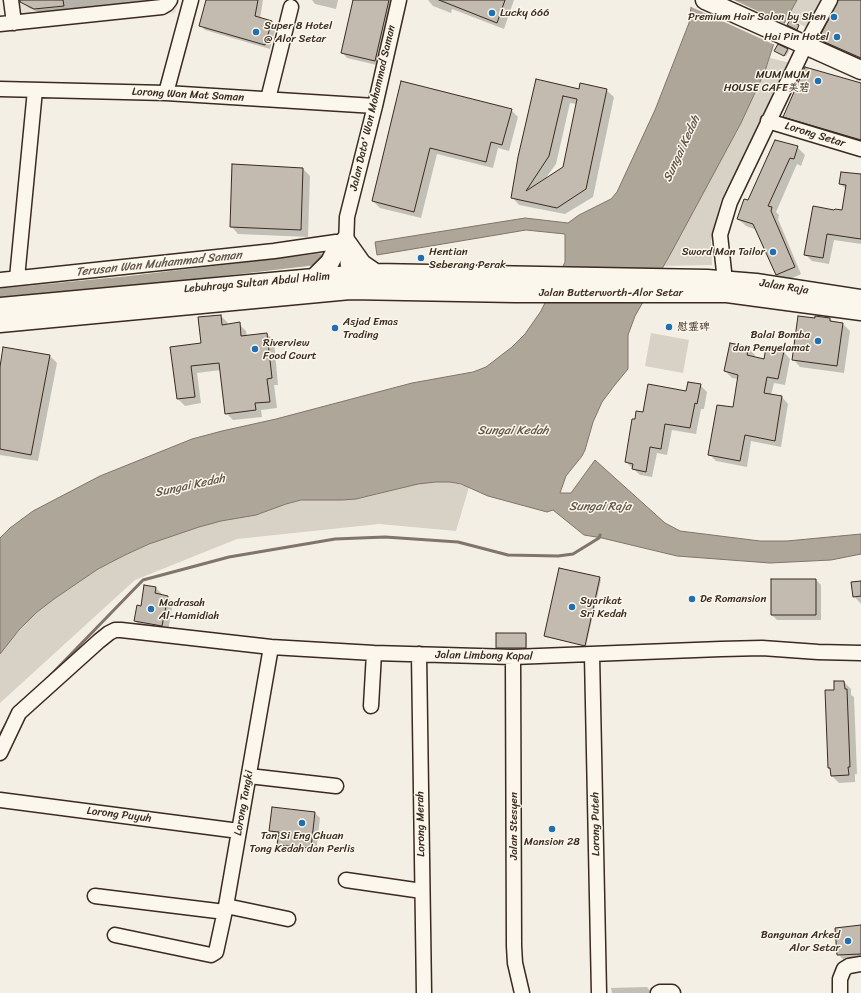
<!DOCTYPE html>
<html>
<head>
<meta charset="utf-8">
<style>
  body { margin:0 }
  canvas { display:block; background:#f3efe4 }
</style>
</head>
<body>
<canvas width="861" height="993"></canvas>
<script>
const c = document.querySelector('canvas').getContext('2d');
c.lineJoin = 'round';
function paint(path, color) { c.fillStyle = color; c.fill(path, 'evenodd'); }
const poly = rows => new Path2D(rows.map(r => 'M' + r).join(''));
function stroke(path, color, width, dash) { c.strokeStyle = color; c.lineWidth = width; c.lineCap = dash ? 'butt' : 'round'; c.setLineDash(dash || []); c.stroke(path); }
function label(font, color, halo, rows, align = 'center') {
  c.font = font + ' Sriracha,"LXGW WenKai TC",sans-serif'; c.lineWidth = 3; c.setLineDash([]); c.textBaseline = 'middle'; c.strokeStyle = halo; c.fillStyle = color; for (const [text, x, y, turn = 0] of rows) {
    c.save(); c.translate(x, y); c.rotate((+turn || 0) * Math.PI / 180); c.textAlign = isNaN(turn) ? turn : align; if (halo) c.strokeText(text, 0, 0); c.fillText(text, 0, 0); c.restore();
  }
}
const built = poly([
  [8,0,179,0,175,13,11,31]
]);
const green = poly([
  [797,0,824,0,809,29,787,17],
  [770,58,791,63,721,200,711,241,712,265,663,266,741,123,765,71],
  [651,333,689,340,683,373,645,366],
  [437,482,450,482,469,487,456,531,379,524,237,539,135,580,0,703,0,654,5,646,37,612,54,599,98,569,125,555,149,544,199,527,221,521,256,515,286,504,301,500,342,500,367,497,418,484]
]);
const water = poly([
  [692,0,797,0,775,40,765,71,741,123,671,253,635,316,628,335,628,369,614,386,602,402,593,422,585,450,582,456,566,476,560,493,571,493,595,460,665,523,680,531,760,541,787,541,861,534,861,554,831,560,770,563,677,556,602,538,584,535,553,510,547,512,488,496,461,484,450,482,436,482,418,484,356,499,342,500,301,500,286,504,256,515,221,521,199,527,149,544,125,555,98,569,54,599,37,612,19,630,0,654,0,538,10,528,33,511,100,476,192,439,222,431,276,419,412,383,473,372,486,367,512,347,525,334,541,311,565,262,565,234,526,230,377,255,375,242,525,218,568,223,579,215,611,199,617,192,655,110,689,23,692,0]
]);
const pier = poly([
  [690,0,734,0,785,24,775,45,689,6]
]);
const shadow = poly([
  [25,0,161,0,159,3,39,12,29,8,25,4],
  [210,0,263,0,260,19,271,22,276,27,270,49,205,30,201,25],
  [312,0,338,0,336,9,315,4],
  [354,0,396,0,381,66,347,58,342,52],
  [428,0,514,0,504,29,452,9,451,13,433,6],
  [839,0,861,0,861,60,826,44,821,39],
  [787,49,789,51,786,56,777,52],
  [537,80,580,90,606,90,614,97,593,197,565,214,519,205,512,197],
  [570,103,577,104,564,168,545,179,556,164],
  [402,82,511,110,518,117,509,151,498,148,493,168,437,154,421,218,380,208,373,201],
  [861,84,861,142,788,120,784,116],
  [797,147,805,155,801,166,797,164,776,212,779,215,778,219,801,274,784,282,776,275,757,230,746,226,738,219,748,201],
  [303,169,310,176,308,237,238,234,231,226],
  [861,175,861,244,834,240,829,264,812,261,805,254,835,211,843,211,846,189,840,184],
  [221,316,228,323,228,325,239,324,246,331,247,336,267,334,274,341,278,385,274,385,277,408,261,410,262,417,233,420,226,413,221,370,197,373,201,403,185,406,178,399,171,348,203,344],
  [830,319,833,322,843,324,850,331,844,373,800,367,793,359],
  [4,348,50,356,57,363,38,461,0,455,0,372],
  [748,348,755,355,754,358,765,360,784,352,790,359,785,385,774,383,771,395,782,397,788,404,781,447,751,441,747,467,716,461,710,455,733,408,738,379,732,378,725,371],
  [700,385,707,392,704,409,701,409,696,434,672,430,667,455,657,453,652,477,640,475,626,462,636,420,644,413],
  [599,578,601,580,586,646,546,637,545,636],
  [816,580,821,585,821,620,777,620,772,615],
  [861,582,861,604,854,596],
  [156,588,161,593,161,595,167,596,173,602,168,631,140,626,135,621],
  [526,634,527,635,527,649,499,649,497,648],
  [844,682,851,689,851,695,854,697,857,774,855,774,855,782,839,783,832,776,831,770,829,768,835,691],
  [315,813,320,818,316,853,284,850,278,844,279,836,276,836,271,831],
  [861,926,861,965,849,965,838,954],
  [647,987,652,993,612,993,611,988]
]);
const stream = poly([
  [44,682,143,580,229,557,335,539,385,537,458,542,508,555,558,556,573,554,599,538,600,535],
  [0,735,8,721]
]);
const canal = poly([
  [0,294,125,282,320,259]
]);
const building = poly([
  [20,0,63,0,64,6,34,9,20,2,20,0],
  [206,0,258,0,255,16,272,21,265,45,199,26,206,0],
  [353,0,389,0,375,61,341,53,353,0],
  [439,0,505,0,497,23,439,0],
  [838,0,861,0,861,58,820,40,820,36,838,0],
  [790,20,799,25,797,30,787,25,790,20],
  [778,44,788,49,784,56,774,51,778,44],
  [805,67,861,83,861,140,783,117,805,67],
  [536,79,579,89,580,83,607,89,586,189,557,208,511,198,518,157,536,79],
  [563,96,577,99,563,167,526,191,549,156,563,96],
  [401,81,512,109,502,145,491,142,486,162,430,148,414,212,372,201,401,81],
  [775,140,798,146,794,159,790,158,768,206,772,207,771,211,795,267,776,275,753,224,737,219,744,199,748,200,775,140],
  [232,164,303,168,301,230,230,227,232,164],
  [841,172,861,174,861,239,827,234,823,258,804,255,813,206,834,210,835,209,842,210,846,185,839,184,841,172],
  [221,315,222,325,240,322,241,336,267,333,272,378,267,379,270,402,255,403,256,410,225,414,219,363,191,366,195,397,177,399,170,347,201,343,198,317,221,315],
  [798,316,815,318,815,316,830,318,830,321,843,323,837,366,792,360,798,316],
  [730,343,749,347,747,355,764,359,766,348,784,351,778,379,767,377,764,393,782,396,775,441,745,435,740,461,708,455,717,405,733,407,738,375,724,371,730,343],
  [3,347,50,355,31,455,0,449,0,367,3,347],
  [688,382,701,384,697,404,695,403,690,428,665,424,661,449,650,447,646,472,632,469,633,464,625,462,632,419,635,419,636,411,643,412,648,384,686,391,688,382],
  [559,568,600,577,585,646,544,636,559,568],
  [771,579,816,579,816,615,771,615,771,579],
  [861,581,861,596,853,597,851,582,861,581],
  [144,585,156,587,155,593,168,596,162,626,134,621,137,605,141,606,144,585],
  [496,633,526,633,526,648,496,648,496,633],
  [834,681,844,681,845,689,847,689,850,767,848,767,849,775,831,776,830,768,828,768,825,690,834,690,834,681],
  [272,807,315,812,311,848,277,845,279,832,269,831,272,807],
  [861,925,861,954,837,955,835,928,861,925]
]);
const minor = poly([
  [11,0,14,23],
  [0,24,162,7,167,4,170,0],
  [0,89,166,93,375,106],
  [166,93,191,0],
  [268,99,291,7],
  [768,121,861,149],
  [17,278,35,90],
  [0,280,274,251,336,242],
  [350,285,346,248,347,217,375,106,399,0],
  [726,290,720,235,730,202,805,46,830,0],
  [419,654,424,993],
  [592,655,599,993],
  [513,657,514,946,515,963,522,993],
  [371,706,374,653],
  [0,753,19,713,99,641,109,633,115,630,121,630,271,647,374,653,513,657,721,649,762,648,818,652,861,653],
  [249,776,336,786],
  [0,800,239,831],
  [346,880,422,891],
  [95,896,225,912],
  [226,906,288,919],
  [115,935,211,955,216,952,226,906,271,647],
  [658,993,660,992,672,992,673,993],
  [840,993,840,979,844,969,849,966,861,964]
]);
const major = poly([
  [705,0,861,70],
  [345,240,362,264,375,273],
  [314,278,330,262,336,250],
  [0,307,314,278,375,273,707,279,756,283,861,299],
  [0,323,350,290,515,293,727,293,861,311]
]);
const markers = [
  [492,13,4,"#1f6fb2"],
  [834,17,4,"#1f6fb2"],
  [256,32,4,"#1f6fb2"],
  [837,37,4,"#1f6fb2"],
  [818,81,4,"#1f6fb2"],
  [773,252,4,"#1f6fb2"],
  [421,258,4,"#1f6fb2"],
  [669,327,4,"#1f6fb2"],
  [335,328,4,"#1f6fb2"],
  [818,341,4,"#1f6fb2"],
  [255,349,4,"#1f6fb2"],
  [692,599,4,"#1f6fb2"],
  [572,607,4,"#1f6fb2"],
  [151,609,4,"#1f6fb2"],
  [302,823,4,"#1f6fb2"],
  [552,829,4,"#1f6fb2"],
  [848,941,4,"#1f6fb2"]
];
const poiNames = [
  ["Lucky 666",500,13],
  ["Premium Hair Salon by Shen",826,17,"right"],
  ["Super 8 Hotel",264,26],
  ["@ Alor Setar",264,39],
  ["Hai Pin Hotel",829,37,"right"],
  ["MUM MUM",810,75,"right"],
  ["HOUSE CAFE美碧",810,88,"right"],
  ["Hentian",429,252],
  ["Seberang Perak",429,265],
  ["Sword Man Tailor",765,252,"right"],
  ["Asjad Emas",343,322],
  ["Trading",343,335],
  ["慰霊碑",677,327],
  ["Balai Bomba",810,335,"right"],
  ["dan Penyelamat",810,348,"right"],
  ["Riverview",263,343],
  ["Food Court",263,356],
  ["De Romansion",700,599],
  ["Syarikat",580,601],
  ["Sri Kedah",580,614],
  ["Madrasah",159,603],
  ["Al-Hamidiah",159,616],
  ["Tan Si Eng Chuan",302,836,"center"],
  ["Tong Kedah dan Perlis",302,849,"center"],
  ["Mansion 28",552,842,"center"],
  ["Bangunan Arked",840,935,"right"],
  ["Alor Setar",840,948,"right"]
];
const streetNames = [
  ["Lorong Wan Mat Saman",188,95,3],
  ["Jalan Dato' Wan Mohammad Saman",373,108,-77],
  ["Lorong Setar",815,135,17],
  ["Lebuhraya Sultan Abdul Halim",257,283,-5],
  ["Jalan Raja",784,287,9],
  ["Jalan Butterworth-Alor Setar",611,293],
  ["Jalan Limbong Kapal",484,656,1],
  ["Lorong Tangki",244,803,-80],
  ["Lorong Puyuh",119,815,7],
  ["Lorong Merah",421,824,-91],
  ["Lorong Puteh",596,824,-91],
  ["Jalan Stesyen",514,826,-90]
];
const waterNames = [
  ["Sungai Kedah",682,149,-65],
  ["Terusan Wan Muhammad Saman",159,264,-6],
  ["Sungai Kedah",513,431],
  ["Sungai Kedah",190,486,-12],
  ["Sungai Raja",600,507]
];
paint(built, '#e5dfd4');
paint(green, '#d8d1c6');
paint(water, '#afa69a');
stroke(water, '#817468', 1);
paint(pier, '#f3efe4');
paint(shadow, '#0003');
stroke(stream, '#817468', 3);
stroke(canal, '#afa69a', 11);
paint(building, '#c3bbb0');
stroke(building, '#3b2a1e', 1);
stroke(minor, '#3b2a1e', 17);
stroke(major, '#3b2a1e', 21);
stroke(minor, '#fbf7ec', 14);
stroke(major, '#fbf7ec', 18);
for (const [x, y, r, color] of markers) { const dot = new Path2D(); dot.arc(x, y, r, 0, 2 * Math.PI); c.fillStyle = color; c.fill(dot); stroke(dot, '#fbf7ec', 1.5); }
label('11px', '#3b2a1e', '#fbf7ec', poiNames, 'left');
label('11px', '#3b2a1e', '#fbf7ec', streetNames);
label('italic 12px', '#645549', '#fbf7ec', waterNames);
</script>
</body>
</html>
